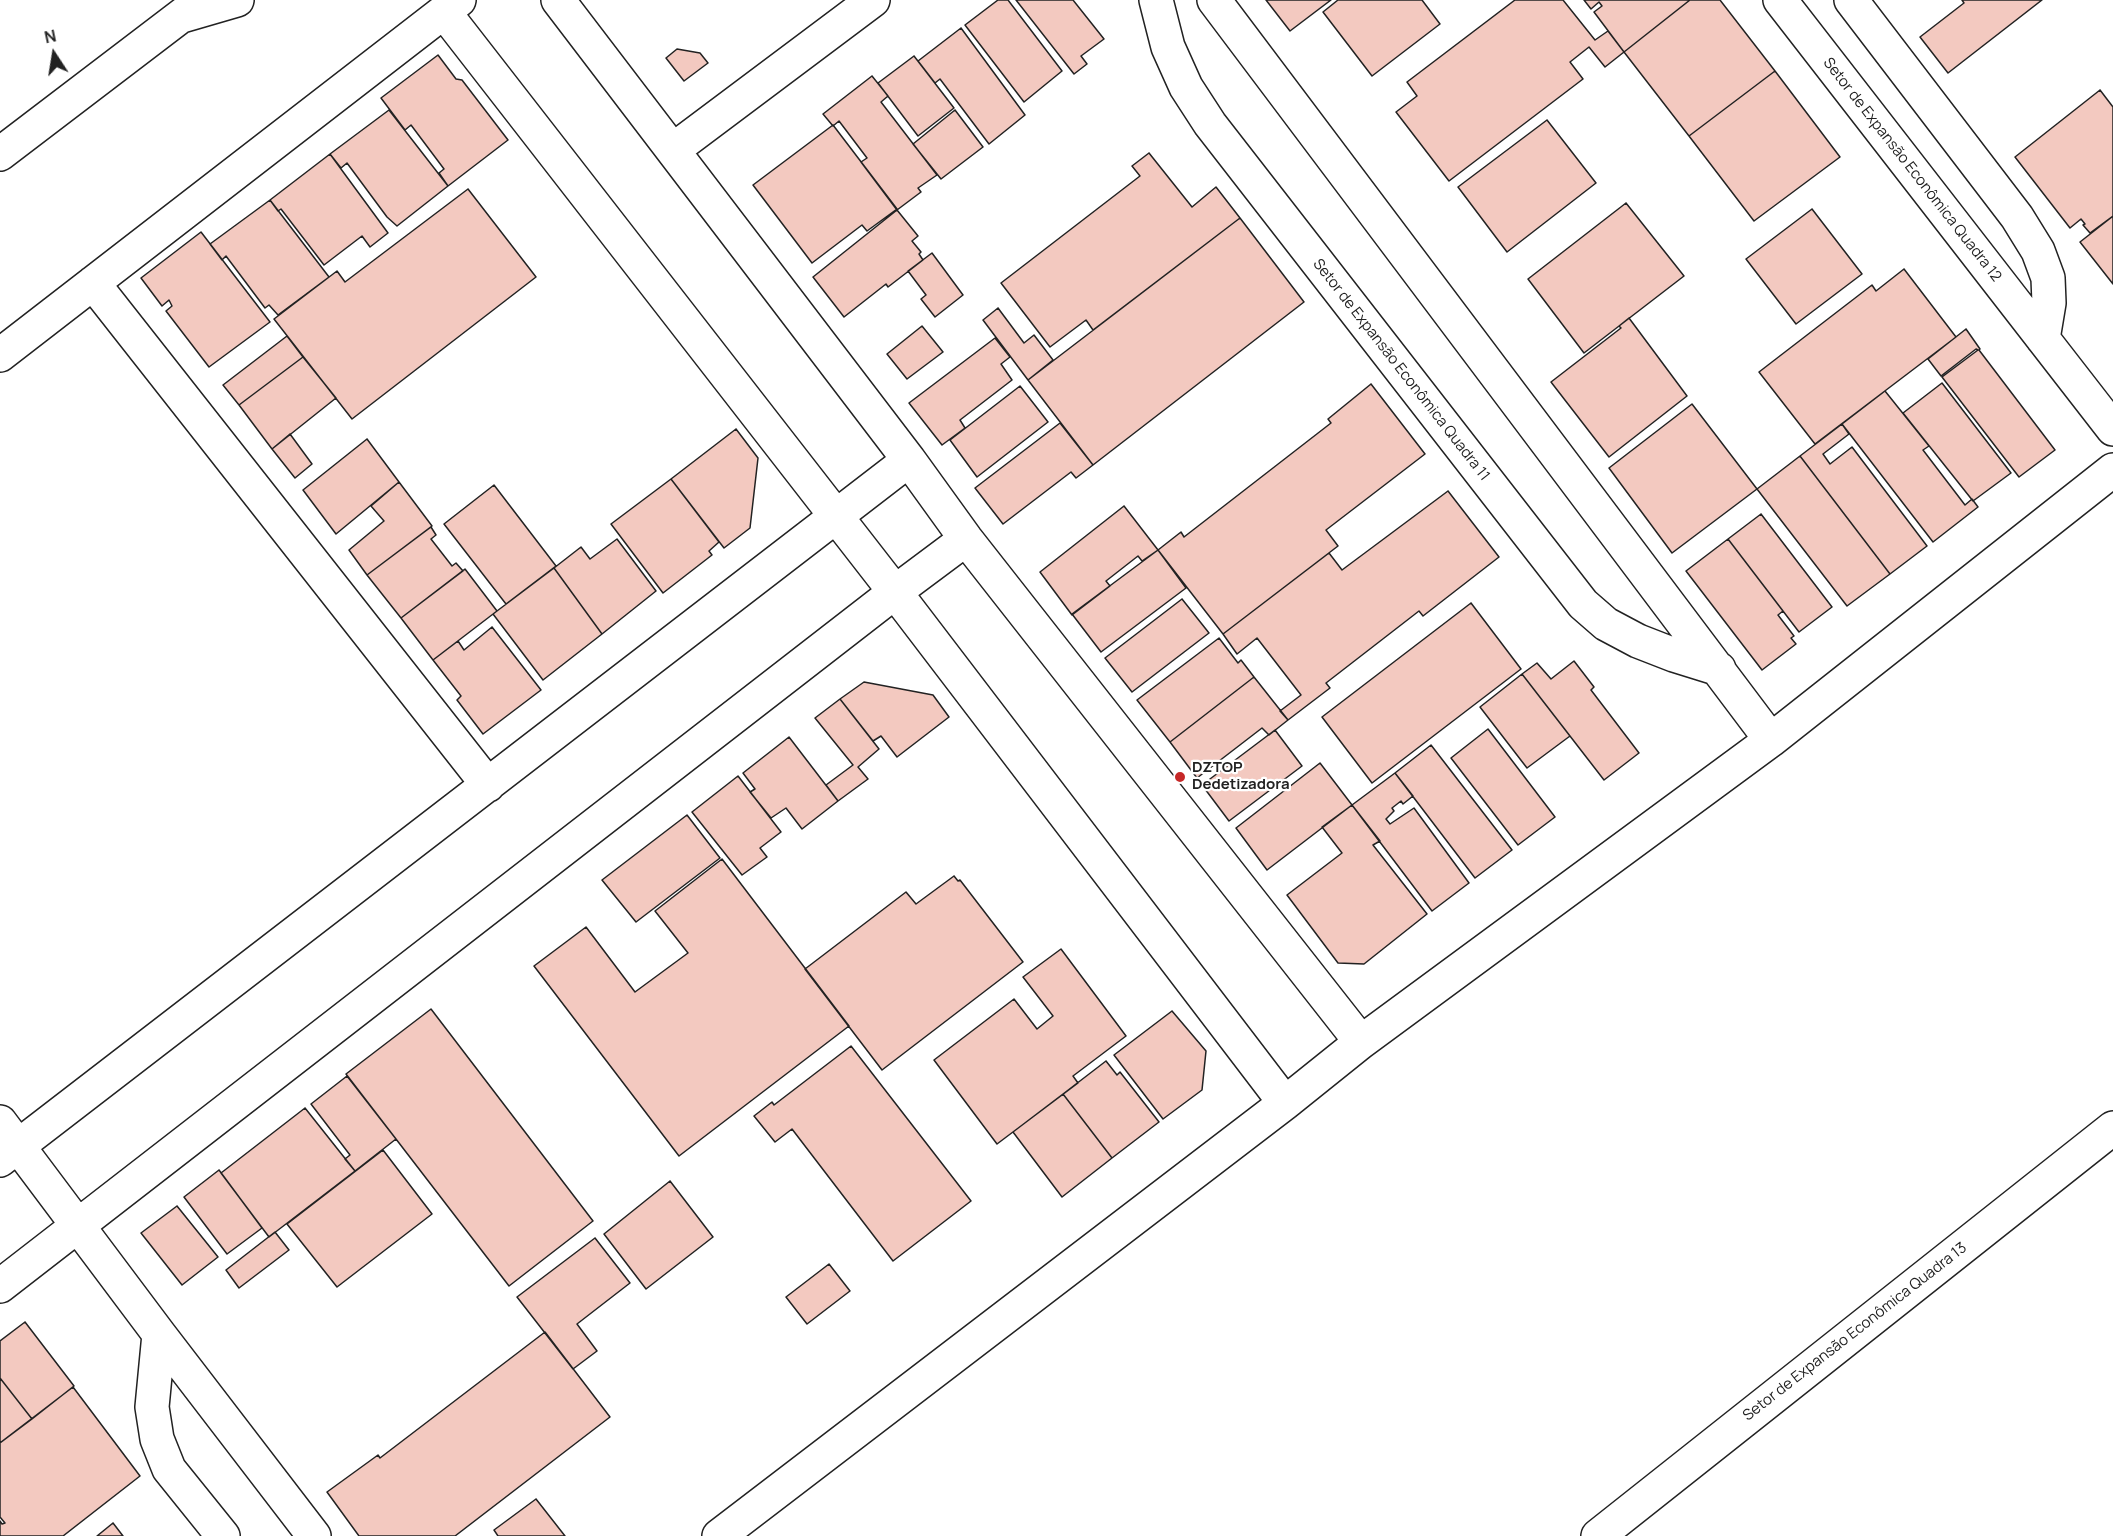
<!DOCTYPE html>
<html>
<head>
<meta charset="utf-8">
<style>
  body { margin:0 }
  #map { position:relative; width:2113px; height:1536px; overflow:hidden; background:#fff; font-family:Manrope,sans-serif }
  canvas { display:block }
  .north { position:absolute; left:24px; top:24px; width:60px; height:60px; -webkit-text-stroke:4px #fff; paint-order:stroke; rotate:348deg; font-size:16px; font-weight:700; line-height:24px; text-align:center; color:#222 }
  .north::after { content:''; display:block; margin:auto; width:21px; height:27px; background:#222; clip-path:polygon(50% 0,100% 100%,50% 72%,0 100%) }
</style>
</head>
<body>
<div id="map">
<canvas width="2113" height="1536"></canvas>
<div class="north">N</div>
</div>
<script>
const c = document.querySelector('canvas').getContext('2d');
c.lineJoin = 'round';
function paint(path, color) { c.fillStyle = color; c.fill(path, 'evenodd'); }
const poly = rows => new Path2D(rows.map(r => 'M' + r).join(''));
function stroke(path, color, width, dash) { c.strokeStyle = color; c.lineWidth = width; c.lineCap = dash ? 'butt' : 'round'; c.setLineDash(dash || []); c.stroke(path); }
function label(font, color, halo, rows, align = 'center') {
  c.font = font + ' Manrope,sans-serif'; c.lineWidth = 4.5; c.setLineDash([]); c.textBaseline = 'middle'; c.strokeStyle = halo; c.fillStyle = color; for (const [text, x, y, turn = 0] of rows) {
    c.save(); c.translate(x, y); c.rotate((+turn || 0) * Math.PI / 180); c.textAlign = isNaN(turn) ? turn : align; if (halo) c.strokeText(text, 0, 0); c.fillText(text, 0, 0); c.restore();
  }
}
const building = poly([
  [998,0,1008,0,1062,71,1024,102,965,25,998,0],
  [1016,0,1073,0,1104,39,1081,56,1087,64,1074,74,1016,0],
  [1266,0,1331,0,1290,31,1266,0],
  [1338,0,1422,0,1440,24,1372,76,1323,12,1338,0],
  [1515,0,1563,0,1595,40,1608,31,1624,52,1605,67,1589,47,1570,62,1583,79,1449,181,1396,112,1417,96,1407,82,1515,0],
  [1584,0,1690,0,1624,52,1594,12,1602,6,1599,2,1591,9,1584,0],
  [1690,0,1720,0,1775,71,1689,136,1624,52,1690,0],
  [1962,0,2042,0,1948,73,1920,37,1964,3,1962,0],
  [961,28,1025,115,989,144,940,79,935,83,918,61,961,28],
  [677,49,700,53,708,63,684,81,666,58,677,49],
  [438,55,456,79,462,80,508,140,448,186,439,173,444,169,411,125,405,130,381,98,438,55],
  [914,56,954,108,918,136,878,83,914,56],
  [1775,71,1840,157,1754,221,1689,136,1775,71],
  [872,76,888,96,881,102,937,175,918,188,921,192,897,210,861,162,867,158,839,121,833,126,823,114,872,76],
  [2100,90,2113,107,2113,216,2090,233,2083,225,2085,224,2081,219,2070,228,2015,157,2100,90],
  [389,110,448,186,397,226,387,217,347,163,341,168,330,154,389,110],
  [955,110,983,147,941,179,913,144,955,110],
  [1547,120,1596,183,1507,252,1458,187,1547,120],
  [833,125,897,209,867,231,862,225,812,263,753,185,833,125],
  [1149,153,1192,207,1216,187,1240,218,1093,330,1086,320,1050,347,1001,283,1140,176,1132,166,1149,153],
  [330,154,388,233,370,247,362,236,324,265,281,209,278,211,270,200,330,154],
  [468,189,536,277,352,419,274,319,337,271,345,282,468,189],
  [270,200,329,277,278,315,269,305,265,308,226,256,222,260,210,244,270,200],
  [1626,203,1684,276,1584,353,1528,279,1626,203],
  [1812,209,1862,274,1796,324,1746,259,1812,209],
  [897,210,918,236,912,241,921,252,919,254,923,260,888,287,886,284,844,317,813,277,897,210],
  [2113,216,2113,284,2080,242,2113,216],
  [1240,218,1304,302,1093,465,1028,380,1240,218],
  [201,232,270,322,209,367,166,311,172,306,169,300,162,306,141,278,201,232],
  [932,253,963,295,935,317,921,299,926,295,908,271,932,253],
  [1904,269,1956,337,1815,444,1759,372,1872,285,1876,291,1904,269],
  [998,308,1024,343,1034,335,1053,360,1028,380,983,320,998,308],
  [1629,318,1687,396,1609,457,1551,382,1621,328,1619,326,1629,318],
  [922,326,943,352,907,379,887,354,922,326],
  [1966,329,1980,349,1979,350,2055,450,2019,477,1942,377,1978,350,1976,349,1941,376,1928,359,1966,329],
  [287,336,303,357,239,405,223,385,287,336],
  [995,338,1010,357,1001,364,1012,380,960,420,965,428,942,445,909,403,995,338],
  [303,357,336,398,272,449,239,405,303,357],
  [1942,383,2011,473,1973,501,1903,413,1942,383],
  [1371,384,1425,454,1326,530,1338,546,1223,634,1158,550,1181,532,1184,537,1331,423,1328,419,1371,384],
  [1020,386,1048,422,977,477,950,440,1020,386],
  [1885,391,1929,446,1923,450,1965,505,1972,499,1978,507,1933,542,1842,424,1885,391],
  [1692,404,1757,489,1672,553,1609,468,1692,404],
  [1060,423,1093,465,1076,478,1071,472,1003,524,975,488,1060,423],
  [1842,424,1849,434,1823,454,1830,464,1852,447,1927,546,1890,574,1800,456,1842,424],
  [736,429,758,458,750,528,724,548,671,479,736,429],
  [290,434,312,464,295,478,272,449,290,434],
  [367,439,399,482,336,534,303,490,367,439],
  [1800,456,1890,574,1847,606,1757,489,1800,456],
  [671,479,719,542,709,551,712,555,663,593,611,524,671,479],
  [399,482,432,526,367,575,349,550,384,521,371,506,399,482],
  [494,485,556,566,506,604,444,524,494,485],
  [1448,491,1499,557,1423,616,1419,611,1326,683,1330,688,1288,720,1280,711,1301,695,1257,638,1237,654,1223,634,1329,553,1342,570,1448,491],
  [1124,506,1158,550,1142,561,1138,556,1106,581,1110,586,1072,615,1040,572,1124,506],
  [1761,514,1832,607,1799,632,1728,539,1761,514],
  [431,527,436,535,431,539,452,566,456,563,463,571,401,618,367,575,431,527],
  [617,539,656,591,602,634,554,568,581,547,590,559,617,539],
  [1728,539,1783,611,1778,615,1794,636,1791,638,1796,644,1762,670,1686,571,1728,539],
  [1158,550,1186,588,1101,652,1072,614,1158,550],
  [554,568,602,634,543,680,493,614,554,568],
  [465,569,497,611,433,660,401,618,465,569],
  [1182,599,1209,633,1132,692,1105,658,1182,599],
  [1471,603,1521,669,1372,783,1322,717,1471,603],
  [492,627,541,690,483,734,457,700,461,696,433,660,458,641,464,650,492,627],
  [1219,638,1238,663,1241,660,1254,677,1170,742,1137,700,1219,638],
  [1574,661,1594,687,1591,690,1639,753,1604,780,1522,674,1537,663,1551,679,1574,661],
  [1522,674,1570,736,1527,768,1480,707,1522,674],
  [1254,677,1288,720,1269,735,1262,728,1197,778,1170,742,1254,677],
  [864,682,933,695,949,717,897,757,881,736,873,741,840,699,864,682],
  [840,699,879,749,858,767,868,779,838,801,826,785,853,765,815,718,840,699],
  [1488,729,1555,817,1518,845,1451,758,1488,729],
  [1275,730,1302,766,1229,821,1202,785,1275,730],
  [789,737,838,801,802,829,786,808,771,818,750,792,755,789,743,773,789,737],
  [1431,745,1512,850,1475,878,1395,773,1431,745],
  [1320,763,1352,805,1267,870,1236,828,1320,763],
  [1395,773,1413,796,1403,804,1401,801,1392,808,1394,811,1386,819,1390,824,1414,808,1469,883,1432,911,1352,805,1395,773],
  [738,776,781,832,760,848,767,857,742,875,692,812,738,776],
  [1352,805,1380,841,1373,845,1427,914,1364,964,1338,963,1287,895,1342,853,1322,827,1352,805],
  [687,815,720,858,636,922,602,880,687,815],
  [722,859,849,1026,679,1156,534,966,586,927,635,992,688,953,655,911,722,859],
  [954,876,958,881,960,880,1023,962,882,1070,805,969,906,892,916,904,954,876],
  [1061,949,1126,1036,1073,1076,1078,1083,997,1144,934,1060,1014,999,1037,1029,1053,1016,1023,977,1061,949],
  [431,1009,593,1221,509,1286,346,1074,431,1009],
  [1172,1011,1206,1051,1202,1090,1163,1119,1114,1055,1172,1011],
  [851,1046,971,1201,893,1261,792,1129,775,1142,754,1116,772,1102,774,1105,851,1046],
  [1106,1061,1117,1075,1120,1072,1159,1122,1112,1158,1063,1094,1106,1061],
  [347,1076,396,1139,355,1171,345,1159,350,1155,311,1104,347,1076],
  [1063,1094,1112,1158,1062,1197,1013,1132,1063,1094],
  [305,1108,355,1171,269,1237,221,1173,305,1108],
  [383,1150,432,1214,337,1287,287,1224,383,1150],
  [219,1170,262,1228,227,1254,184,1197,219,1170],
  [670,1181,713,1237,646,1289,604,1234,670,1181],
  [177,1206,218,1257,182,1285,141,1233,177,1206],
  [275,1232,289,1250,239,1288,226,1270,275,1232],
  [595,1238,630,1283,577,1324,597,1351,573,1369,517,1297,595,1238],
  [829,1264,850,1291,807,1324,786,1297,829,1264],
  [25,1322,74,1386,32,1419,0,1378,0,1341,25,1322],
  [545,1332,610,1417,455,1536,359,1536,327,1492,378,1455,380,1458,545,1332],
  [0,1378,32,1419,0,1443,0,1378],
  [73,1387,140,1476,63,1536,0,1536,0,1521,2,1524,5,1523,0,1517,0,1443,73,1387],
  [536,1499,565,1536,498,1536,494,1530,536,1499],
  [113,1523,123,1536,97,1536,113,1523]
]);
const minor = poly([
  [558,0,909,460,966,539,1361,1042],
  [1156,0,1168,47,1186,87,1210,124,1583,604,1606,624,1638,641,1674,655,1719,669],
  [1214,0,1771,740],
  [1780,0,2113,429],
  [1851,0,2017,217,2038,251,2048,278,2049,303,2043,339],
  [444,12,895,592,1285,1103],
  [673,150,873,0],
  [93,283,488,785],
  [0,355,459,0],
  [0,1122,159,1334,314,1536],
  [0,1160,909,460],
  [0,1286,895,592,966,539],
  [159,1334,152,1407,157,1439,169,1469,223,1536],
  [719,1536,1285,1103,1361,1042,1771,740,2113,470],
  [1598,1536,2113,1128]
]);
const highway = poly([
  [182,16,237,0],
  [0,154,202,0]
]);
const markers = [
  [1180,777,6,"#c62828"]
];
const streetNames = [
  ["Setor de Expansão Econômica Quadra 12",1912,170,52],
  ["Setor de Expansão Econômica Quadra 11",1401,370,52],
  ["Setor de Expansão Econômica Quadra 13",1855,1332,-38]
];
const poiNames = [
  ["DZTOP",1192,768],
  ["Dedetizadora",1192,785]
];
paint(building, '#f3c9c0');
stroke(building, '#222', 1.5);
stroke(minor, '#222', 36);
stroke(highway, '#222', 36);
stroke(minor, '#fff', 33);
stroke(highway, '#fff', 33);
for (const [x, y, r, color] of markers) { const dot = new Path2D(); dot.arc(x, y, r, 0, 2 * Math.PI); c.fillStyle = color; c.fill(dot); stroke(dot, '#fff', 2); }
label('15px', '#222', '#fff', streetNames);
label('bold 15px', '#222', '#fff', poiNames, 'left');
</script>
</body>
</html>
